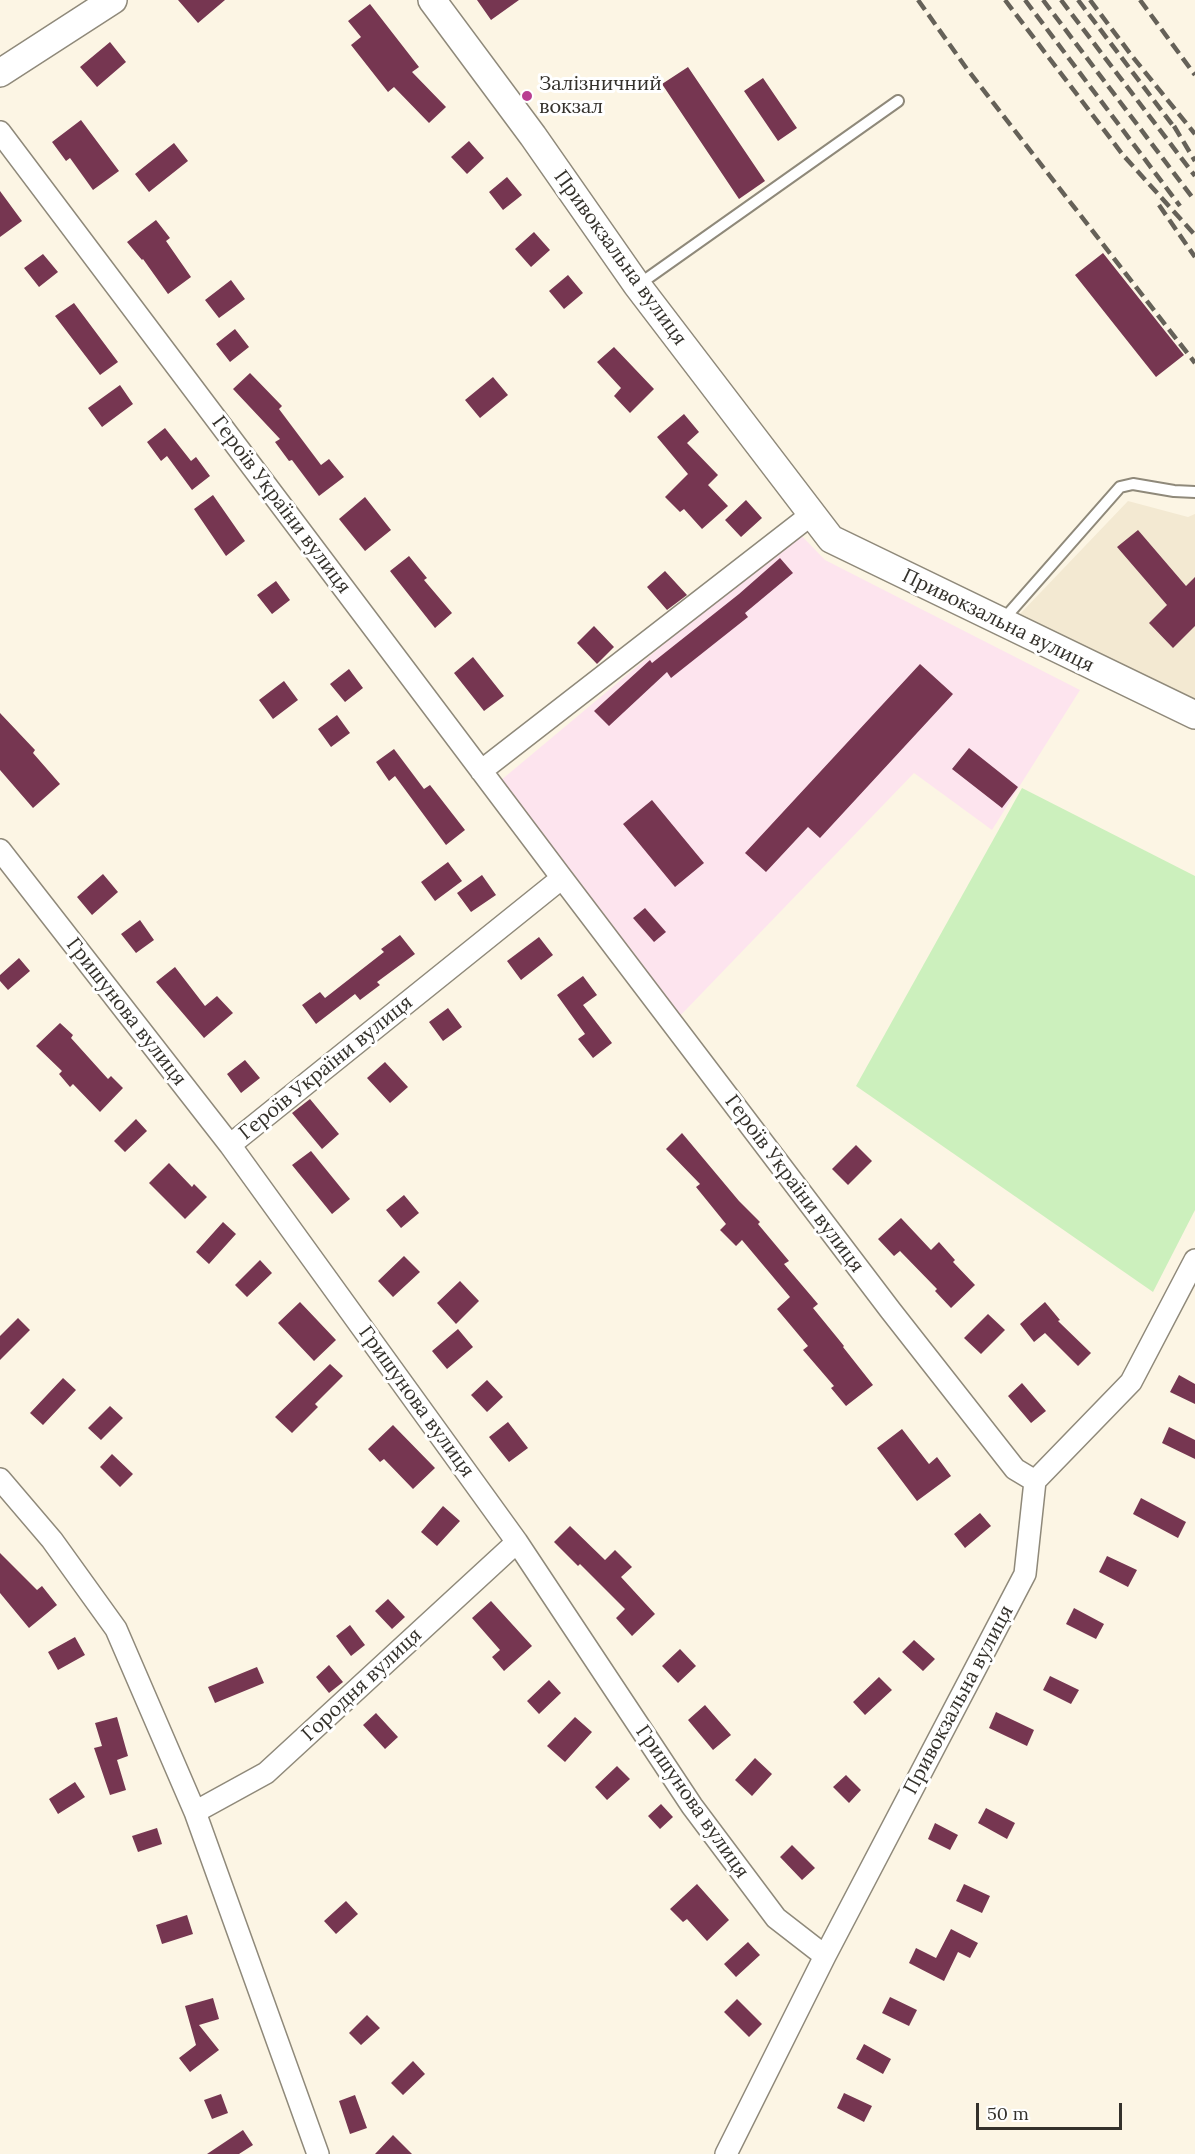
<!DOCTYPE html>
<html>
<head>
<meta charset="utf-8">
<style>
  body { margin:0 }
  #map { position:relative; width:1195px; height:2154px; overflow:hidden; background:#fcf5e4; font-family:Lora,serif }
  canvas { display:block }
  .scale { position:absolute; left:976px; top:2103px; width:146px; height:27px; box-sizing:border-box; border:3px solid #34312b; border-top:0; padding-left:8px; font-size:18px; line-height:21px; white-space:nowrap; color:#34312b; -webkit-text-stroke:4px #fff; paint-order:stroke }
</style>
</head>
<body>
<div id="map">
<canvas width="1195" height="2154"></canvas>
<div class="scale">50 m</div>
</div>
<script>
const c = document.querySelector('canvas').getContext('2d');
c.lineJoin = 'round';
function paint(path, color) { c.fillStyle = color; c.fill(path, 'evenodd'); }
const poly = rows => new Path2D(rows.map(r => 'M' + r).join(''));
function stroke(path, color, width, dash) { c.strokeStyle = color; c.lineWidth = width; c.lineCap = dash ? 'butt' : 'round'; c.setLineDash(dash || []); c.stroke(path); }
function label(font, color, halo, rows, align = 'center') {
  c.font = font + ' Lora,serif'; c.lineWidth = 6; c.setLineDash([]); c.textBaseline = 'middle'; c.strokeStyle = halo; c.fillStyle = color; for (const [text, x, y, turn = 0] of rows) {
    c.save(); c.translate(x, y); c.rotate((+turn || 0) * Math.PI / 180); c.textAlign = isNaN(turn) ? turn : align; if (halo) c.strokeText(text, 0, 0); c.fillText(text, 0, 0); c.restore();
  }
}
const built = poly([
  [1128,501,1188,517,1195,514,1195,700,1018,616]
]);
const industrial = poly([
  [798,532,825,560,1080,690,992,830,914,773,676,1020,500,781]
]);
const green = poly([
  [1022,788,1195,876,1195,1210,1153,1292,856,1086]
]);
const building = poly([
  [178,0,225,0,198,23],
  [477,0,519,0,491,20],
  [370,4,419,67,412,72,446,107,429,123,394,87,388,92,351,45,361,37,348,21],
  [110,42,126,62,97,87,80,67],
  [688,67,765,181,739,199,662,84],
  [763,78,797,128,778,141,744,91],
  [81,120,119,171,93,190,70,158,66,161,52,142],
  [469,141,484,158,467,174,451,157],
  [174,143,188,161,149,192,135,174],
  [507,177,522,195,503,210,489,192],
  [0,191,22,221,0,237],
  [156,220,170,238,166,241,191,277,168,294,143,259,142,260,127,242],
  [534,232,550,250,531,267,515,249],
  [1103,253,1184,355,1156,377,1075,275],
  [43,254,58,272,39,287,24,268],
  [568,275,583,293,564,309,549,291],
  [231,280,245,299,219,318,205,300],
  [74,303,118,362,100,375,55,316],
  [235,329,249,347,230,362,216,344],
  [614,347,654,389,630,413,614,396,621,388,597,362],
  [250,373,282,406,279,409,321,465,329,459,344,477,319,496,292,460,289,461,275,442,280,439,233,389],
  [493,377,508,395,480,418,465,400],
  [120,385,133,404,102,427,88,408],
  [684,414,699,432,687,443,718,475,708,485,728,506,702,529,684,509,680,512,665,497,688,474,657,437],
  [165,428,191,461,196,457,210,476,192,490,167,456,161,461,147,442],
  [213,495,245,541,226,556,194,509],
  [365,497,391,530,365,551,339,519],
  [746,500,762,518,741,537,725,520],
  [1138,530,1186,586,1195,577,1195,626,1173,648,1149,623,1167,605,1117,547],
  [409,556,427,578,424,580,452,613,435,628,390,571],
  [780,558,793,573,745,613,748,617,671,678,667,672,609,726,594,711,650,660,652,663,739,594],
  [665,571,687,595,667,610,647,587],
  [276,581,290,600,272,614,257,595],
  [594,626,614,647,597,664,577,643],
  [473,657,504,696,484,711,454,673],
  [920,664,953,694,820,838,808,827,766,872,745,853],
  [349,669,363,688,345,702,330,684],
  [284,681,298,700,273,719,259,700],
  [0,713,35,750,33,753,60,784,33,808,0,770],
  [337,715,350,733,331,747,318,729],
  [969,748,1018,787,1002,808,952,769],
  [394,749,424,789,430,785,465,830,446,845,395,776,389,781,376,762],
  [652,800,704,863,675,887,623,824],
  [448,862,462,881,435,901,421,882],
  [103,874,118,892,92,915,77,897],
  [482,875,496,895,471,912,457,893],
  [645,908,666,932,654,942,633,918],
  [140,920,154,940,136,953,121,934],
  [400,935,415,954,377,982,380,985,360,1000,355,994,316,1024,302,1005,320,992,325,998,384,952,381,949],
  [539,937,553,955,521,980,507,961],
  [19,958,30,971,8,990,0,981,0,975],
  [175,967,205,1006,217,996,233,1013,204,1038,156,982],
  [583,976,597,995,583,1005,612,1043,593,1058,578,1039,585,1034,557,995],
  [448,1008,462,1027,443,1041,429,1022],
  [60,1023,73,1035,71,1038,108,1079,111,1076,123,1088,100,1112,73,1084,70,1087,59,1074,62,1071,36,1046],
  [245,1060,260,1078,241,1093,227,1074],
  [385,1062,408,1087,390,1103,367,1078],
  [310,1099,339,1134,322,1149,292,1113],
  [136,1119,147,1131,125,1152,114,1141],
  [682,1133,739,1201,760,1222,758,1224,789,1261,784,1264,818,1304,813,1308,844,1346,843,1347,873,1385,846,1406,831,1388,834,1386,803,1350,808,1346,777,1309,790,1297,742,1240,736,1246,720,1230,726,1224,696,1187,700,1184,666,1149],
  [856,1145,872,1161,848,1185,832,1169],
  [311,1151,350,1199,332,1214,292,1165],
  [169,1163,192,1187,194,1184,207,1197,185,1219,149,1183],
  [404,1195,419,1213,401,1228,386,1210],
  [901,1218,931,1250,939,1242,955,1260,953,1262,975,1285,951,1308,935,1291,937,1289,900,1251,894,1256,878,1239],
  [223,1222,236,1234,209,1264,196,1252],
  [404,1256,420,1272,393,1297,378,1281],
  [260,1260,272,1273,247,1297,235,1285],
  [460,1281,479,1301,456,1324,437,1303],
  [300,1302,336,1340,314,1361,278,1323],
  [1045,1302,1060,1320,1058,1321,1091,1353,1078,1366,1045,1333,1034,1342,1020,1324],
  [988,1314,1005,1330,981,1354,964,1338],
  [18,1318,30,1330,0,1360,0,1336],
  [458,1329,473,1347,447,1369,432,1351],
  [330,1364,343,1376,315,1404,318,1407,292,1433,275,1417],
  [1179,1375,1195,1384,1195,1404,1170,1392],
  [63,1378,76,1390,43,1425,30,1413],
  [487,1380,503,1397,487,1412,471,1395],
  [1022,1383,1046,1411,1031,1423,1008,1396],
  [110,1406,123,1418,101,1440,88,1428],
  [508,1422,528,1448,509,1462,489,1437],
  [393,1425,435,1468,413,1489,384,1459,380,1462,368,1449],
  [1169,1427,1195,1440,1195,1459,1162,1443],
  [902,1429,929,1464,937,1457,951,1476,917,1501,877,1448],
  [112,1454,133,1474,120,1487,100,1467],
  [1141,1498,1186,1522,1178,1538,1133,1514],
  [443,1506,460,1521,437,1546,421,1532],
  [980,1513,991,1526,965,1548,954,1534],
  [570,1526,605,1560,615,1550,632,1567,621,1577,655,1614,632,1636,616,1618,625,1609,580,1564,578,1566,554,1542],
  [0,1553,37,1590,42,1586,57,1605,29,1628,0,1593],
  [1107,1556,1137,1570,1128,1587,1099,1572],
  [388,1599,405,1617,392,1629,375,1611],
  [491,1601,532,1646,504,1671,492,1657,500,1650,472,1618],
  [1074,1608,1104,1624,1096,1639,1066,1624],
  [350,1625,365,1645,351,1656,336,1636],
  [75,1637,85,1655,58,1670,48,1652],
  [914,1640,935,1659,923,1671,902,1652],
  [680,1649,696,1666,678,1683,662,1666],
  [329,1665,343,1682,329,1693,316,1677],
  [257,1667,264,1683,215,1703,208,1687],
  [1050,1676,1079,1690,1071,1704,1043,1690],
  [879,1677,892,1690,865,1715,853,1702],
  [549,1680,561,1693,539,1714,527,1701],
  [705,1705,731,1735,713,1750,688,1720],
  [996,1712,1034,1730,1027,1746,989,1728],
  [376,1713,398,1737,385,1749,363,1725],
  [117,1717,128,1756,117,1760,126,1790,110,1795,94,1748,102,1746,95,1723],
  [575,1717,592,1732,565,1762,547,1746],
  [755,1758,772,1774,752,1796,735,1780],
  [617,1766,630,1779,607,1800,595,1787],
  [846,1775,861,1790,849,1803,833,1787],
  [75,1782,85,1797,58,1814,49,1799],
  [661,1804,673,1817,660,1829,648,1816],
  [986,1808,1015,1823,1007,1839,978,1823],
  [935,1823,958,1835,950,1850,928,1839],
  [157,1828,162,1844,138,1852,132,1836],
  [792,1845,815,1868,802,1880,780,1857],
  [697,1884,729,1920,707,1941,687,1919,683,1922,670,1909],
  [964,1884,990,1896,982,1913,956,1901],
  [346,1901,358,1914,336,1934,324,1921],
  [187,1915,193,1934,162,1944,156,1925],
  [951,1929,978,1943,970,1958,958,1952,944,1981,909,1963,916,1948,936,1958],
  [748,1942,760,1955,736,1977,724,1964],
  [890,1997,917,2010,909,2026,882,2013],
  [213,1998,219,2019,199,2025,219,2050,190,2072,179,2058,196,2045,185,2006],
  [737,1999,762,2024,749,2037,724,2012],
  [367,2015,380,2028,361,2045,349,2033],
  [864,2044,891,2059,883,2074,856,2059],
  [413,2061,425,2074,403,2095,391,2083],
  [844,2093,872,2106,864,2122,837,2108],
  [221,2094,228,2113,212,2119,204,2100],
  [355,2095,367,2128,350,2134,339,2101],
  [243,2130,253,2145,239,2154,207,2154],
  [393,2135,412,2154,375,2154]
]);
const service = poly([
  [638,285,898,101],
  [1003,620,1120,487,1133,484,1174,491,1195,492]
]);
const minor = poly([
  [0,132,562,878,891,1311,1015,1469,1035,1481],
  [481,771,812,514],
  [0,850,230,1145,517,1542,692,1806,776,1918,825,1956],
  [230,1145,562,878],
  [0,1479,52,1540,116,1629,195,1812,318,2154],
  [195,1812,266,1773,517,1542],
  [726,2154,825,1956,1025,1574,1035,1481,1131,1382,1195,1260]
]);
const tertiary = poly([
  [432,0,533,136,637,285,831,539,1195,715],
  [0,73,113,0]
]);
const rail = poly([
  [918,0,967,69,1195,363],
  [1005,0,1123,155,1195,235],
  [1025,0,1180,206],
  [1043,0,1195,201],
  [1061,0,1195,176],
  [1078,0,1177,131],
  [1090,0,1132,56,1195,134],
  [1140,0,1195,75],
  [1174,126,1195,161],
  [1159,205,1195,257]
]);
const markers = [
  [527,96,6,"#b93e90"]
];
const poiNames = [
  ["Залізничний",539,84],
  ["вокзал",539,107]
];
const streetNames = [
  ["Привокзальна вулиця",620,258,54],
  ["Героїв України вулиця",281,505,53],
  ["Привокзальна вулиця",998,621,26],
  ["Гришунова вулиця",126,1012,52],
  ["Героїв України вулиця",326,1068,-39],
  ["Героїв України вулиця",794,1184,53],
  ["Гришунова вулиця",416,1402,54],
  ["Городня вулиця",362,1685,-43],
  ["Привокзальна вулиця",959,1700,-62],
  ["Гришунова вулиця",692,1802,55]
];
paint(built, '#f3e9d2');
paint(industrial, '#fde4ee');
paint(green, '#ccf0bd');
paint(building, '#763651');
stroke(service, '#8f897a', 14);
stroke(minor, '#8f897a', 24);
stroke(tertiary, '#8f897a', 30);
stroke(service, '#fff', 10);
stroke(minor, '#fff', 21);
stroke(tertiary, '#fff', 27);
stroke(rail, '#656158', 4.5, [12, 6]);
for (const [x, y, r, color] of markers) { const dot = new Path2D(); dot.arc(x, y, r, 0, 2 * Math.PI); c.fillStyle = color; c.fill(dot); stroke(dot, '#fff', 2); }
label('20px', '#34312b', '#fff', poiNames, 'left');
label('20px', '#34312b', '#fff', streetNames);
</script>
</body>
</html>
